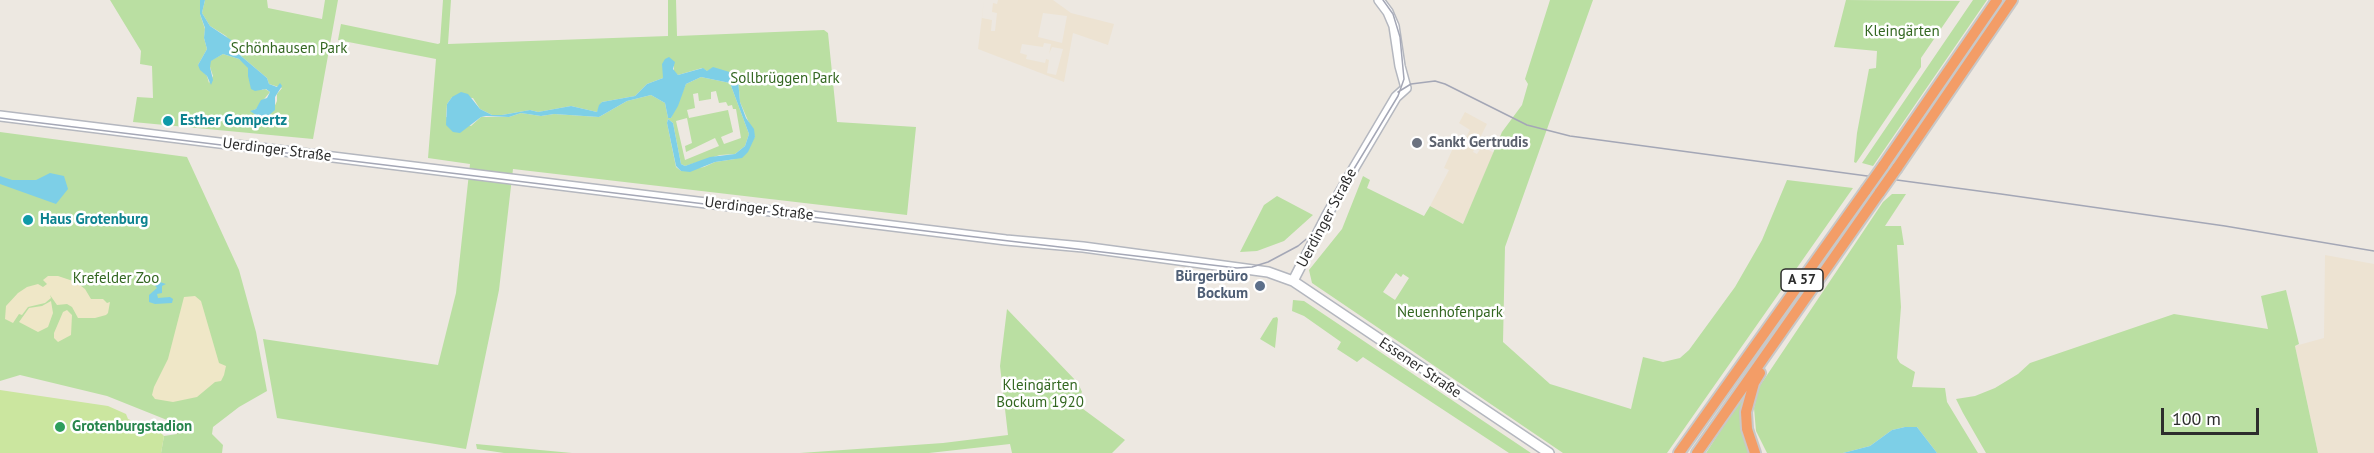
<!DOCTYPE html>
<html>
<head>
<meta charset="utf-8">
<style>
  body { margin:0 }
  #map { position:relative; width:2374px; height:453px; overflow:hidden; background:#ede8e1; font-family:"PT Sans",sans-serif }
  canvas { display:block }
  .scale { position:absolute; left:2161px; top:408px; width:98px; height:27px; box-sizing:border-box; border:3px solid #2d2d2d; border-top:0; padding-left:8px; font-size:18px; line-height:21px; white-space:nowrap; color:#2d2d2d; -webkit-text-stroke:4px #fff; paint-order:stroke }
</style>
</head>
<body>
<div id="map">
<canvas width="2374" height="453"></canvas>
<div class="scale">100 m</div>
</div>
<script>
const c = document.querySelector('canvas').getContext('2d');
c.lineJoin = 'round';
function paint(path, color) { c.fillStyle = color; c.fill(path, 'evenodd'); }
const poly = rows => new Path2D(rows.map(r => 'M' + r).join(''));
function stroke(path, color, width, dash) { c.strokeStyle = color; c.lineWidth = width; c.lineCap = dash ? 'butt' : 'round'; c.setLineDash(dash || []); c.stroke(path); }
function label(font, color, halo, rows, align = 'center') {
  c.font = font + ' "PT Sans",sans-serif'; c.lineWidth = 5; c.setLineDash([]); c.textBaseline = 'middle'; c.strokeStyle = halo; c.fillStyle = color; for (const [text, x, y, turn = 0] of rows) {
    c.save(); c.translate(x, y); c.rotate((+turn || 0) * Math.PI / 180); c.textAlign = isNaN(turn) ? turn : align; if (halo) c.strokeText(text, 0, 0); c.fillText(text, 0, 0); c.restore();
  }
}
const education = poly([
  [984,0,982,18,992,20,991,31,995,31,997,13,992,12,993,3,997,4,998,0,1053,0,1071,13,1114,24,1108,45,1073,33,1064,82,978,49],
  [1043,13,1067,16,1062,43,1038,37],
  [1044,43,1051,44,1049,54,1052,47,1063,49,1056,75,1047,73,1049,60,1046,59,1045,63,1026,59,1027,55,1020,53,1022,44,1043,47],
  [1465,112,1487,124,1473,152,1477,154,1482,146,1494,153,1463,224,1430,206,1449,170,1444,168,1453,148,1459,150,1470,130,1459,123],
  [2325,255,2374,264,2374,453,2318,453,2295,346,2324,338]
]);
const green = poly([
  [110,0,200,0,200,14,205,29,204,38,207,49,198,65,207,76,209,83,213,76,210,67,210,61,223,54,239,59,247,65,262,90,265,89,270,92,256,109,251,111,269,113,272,112,277,101,277,94,282,88,269,84,267,78,241,56,226,36,210,26,202,13,205,0,267,0,268,8,322,19,325,0,338,0,313,139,133,122,137,97,153,98,152,66,140,64,141,51],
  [443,0,451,0,448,44,668,36,668,0,676,0,677,36,824,30,828,33,837,122,916,127,907,215,513,169,499,290,466,449,277,418,263,339,438,365,456,293,470,164,428,158,436,59,338,40,341,24,438,44,440,43],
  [674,65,674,72,678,75,702,68,707,71,711,70,738,79,740,102,755,137,735,159,715,162,704,167,681,171,676,167,667,123,668,119,673,123,681,164,685,166,720,155,735,154,745,146,749,134,730,83,701,77,686,84,671,118,668,118,665,103,651,95,627,101,599,117,554,114,541,116,521,113,509,117,481,117,471,126,446,117,447,104,452,97,473,98,480,109,492,115,502,115,530,110,538,112,571,106,597,112,602,102,635,96,647,84,663,78],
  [716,91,719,103,726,102,728,106,732,105,733,109,736,109,741,138,724,144,721,137,733,132,728,110,689,118,687,110,695,108,693,94,698,93,699,101,711,99,711,92],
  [687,118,692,143,685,146,686,152,715,138,719,146,685,160,676,121],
  [1550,0,1593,0,1505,247,1503,342,1550,384,1631,409,1643,357,1663,362,1680,358,1689,350,1735,287,1762,240,1787,180,1853,188,1667,453,1563,453,1312,283,1309,270,1342,229,1363,176,1370,180,1367,188,1424,216,1430,206,1463,224,1502,132,1522,105,1528,84,1525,79],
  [1396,273,1401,277,1403,274,1409,278,1395,300,1383,292],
  [1846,0,1960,1,1921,58,1921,67,1856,163,1854,162,1857,133,1869,69,1876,68,1877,51,1834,47],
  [1973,0,1987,0,1873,166,1862,163],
  [0,132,187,157,239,270,256,332,267,391,239,407,213,427,212,434,223,445,222,453,161,453,164,436,177,434,177,424,107,396,20,375,0,381],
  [1892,194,1906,194,1885,226,1901,226,1904,245,1897,245,1901,307,1897,358,1900,363,1915,372,1912,387,1945,388,1947,402,1978,453,1937,453,1917,427,1905,427,1892,430,1870,446,1843,453,1767,453,1756,431,1754,408,1759,387,1883,202],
  [1277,196,1313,215,1284,241,1257,251,1240,252,1264,205],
  [2286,290,2299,344,2295,346,2318,453,1986,453,1963,413,1956,399,1975,396,1995,388,2018,374,2030,363,2174,314,2268,329,2261,296],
  [1293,300,1304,301,1531,453,1509,453,1363,357,1357,362,1337,349,1341,342,1304,316,1292,311],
  [1007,309,1078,383,1082,392,1075,403,1125,440,1112,453,1012,453,1010,444,929,453,800,453,943,443,1008,435,1000,366],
  [1277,317,1278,319,1275,348,1260,339,1273,318],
  [1745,393,1741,412,1753,453,1706,453],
  [476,444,572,453,504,453,477,449]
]);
const sand = poly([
  [48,276,58,276,76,282,85,289,91,299,103,299,107,303,110,302,108,313,106,315,95,318,78,318,72,307,67,304,57,305,50,295,51,298,45,303,28,307,22,315,19,314,13,323,5,319,6,306,18,293,27,287,38,284,43,287,47,284,43,280],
  [195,296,201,301,219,363,226,366,224,375,221,381,215,382,197,397,173,402,155,399,152,395,154,387,168,359,184,297],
  [51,301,53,313,48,327,38,332,19,322,29,308,42,306],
  [67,310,72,315,71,335,58,342,54,338,54,333,63,312]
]);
const pitch = poly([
  [0,390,108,406,126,414,128,419,161,433,164,436,161,453,0,453]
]);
const water = poly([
  [200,0,205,0,202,13,210,26,231,40,241,56,267,78,269,84,277,87,280,83,282,86,275,97,275,110,267,117,256,115,250,111,256,109,261,100,267,98,270,92,266,89,255,91,251,89,248,76,248,68,239,59,223,54,211,61,210,67,213,80,211,85,207,76,200,70,198,65,207,49,204,38,205,28,200,14],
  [669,57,675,62,673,69,678,75,703,68,707,71,713,67,733,73,738,79,740,102,746,118,754,129,755,137,748,152,742,158,715,162,690,172,681,171,676,166,667,123,668,119,673,123,681,164,685,166,710,157,735,154,745,146,749,134,730,83,701,77,686,84,678,106,671,118,668,118,665,103,651,95,627,101,599,117,554,114,541,116,521,113,509,117,486,116,481,117,460,133,453,132,446,125,447,104,452,97,461,92,468,94,480,109,492,115,502,115,530,110,538,112,571,106,597,112,599,105,602,102,635,96,647,84,663,78,662,64,665,59],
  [50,173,64,176,68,189,56,204,0,184,0,176,12,180,36,180],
  [157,281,166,284,162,286,162,293,157,294,158,298,170,297,173,299,172,303,155,304,149,302,149,295,157,288,153,283],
  [1905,427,1917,427,1937,453,1843,453,1870,446,1892,430]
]);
const secondary = poly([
  [0,116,1006,240,1083,247,1268,272,1293,281,1305,289,1549,453],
  [1293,281,1327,215,1354,168,1396,97,1406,88,1400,66,1394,26,1388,12,1379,0]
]);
const highway = poly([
  [1883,166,1997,0],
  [1897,168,2012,0],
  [1679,453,1866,190],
  [1697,453,1880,192],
  [1755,453,1747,429,1746,412,1754,383,1760,373]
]);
const tram = poly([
  [1398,92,1411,84,1435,81,1445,84,1527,125,1570,136,2001,194,2225,226,2374,251],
  [0,118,967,236,1237,268,1252,267,1268,262,1298,246,1317,230,1398,96,1404,79,1400,37,1393,14,1383,0]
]);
const highwayBridge = poly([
  [1866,190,1883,166],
  [1880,192,1897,168]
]);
const markers = [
  [168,121,6,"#0f9aa8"],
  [1417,143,6,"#6b7280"],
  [28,220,6,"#0f9aa8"],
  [1260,286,6,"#5c6f8a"],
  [60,427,6,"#2e9e5b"]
];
const shields = [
  [1802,280,42]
];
const shieldNames = [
  ["A 57",1802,280]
];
const parkNames = [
  ["Kleingärten",1902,32],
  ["Schönhausen Park",289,49],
  ["Sollbrüggen Park",785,79],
  ["Krefelder Zoo",116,279],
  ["Neuenhofenpark",1450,313],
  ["Kleingärten",1040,386],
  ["Bockum 1920",1040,403]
];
const cultureNames = [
  ["Esther Gompertz",180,121],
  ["Haus Grotenburg",40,220]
];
const worshipNames = [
  ["Sankt Gertrudis",1429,143]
];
const streetNames = [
  ["Uerdinger Straße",277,150,7],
  ["Uerdinger Straße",759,209,7],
  ["Uerdinger Straße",1327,218,-62],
  ["Essener Straße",1420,368,34]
];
const serviceNames = [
  ["Bürgerbüro",1248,277],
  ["Bockum",1248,294]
];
const leisureNames = [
  ["Grotenburgstadion",72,427]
];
paint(education, '#ede3d2');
paint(green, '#badfa2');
paint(sand, '#efe7c7');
paint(pitch, '#cbe69f');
paint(water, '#7dcfe7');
stroke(secondary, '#b4b7bf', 12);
stroke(highway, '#c8c8c8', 14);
stroke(secondary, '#fff', 9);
stroke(highway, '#f39d67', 10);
stroke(tram, '#a4a7b6', 1.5);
stroke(highwayBridge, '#c8c8c8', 14, []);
stroke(highwayBridge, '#f39d67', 10);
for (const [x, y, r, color] of markers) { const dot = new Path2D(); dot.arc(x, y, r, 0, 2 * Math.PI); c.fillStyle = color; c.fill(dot); stroke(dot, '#fff', 2); }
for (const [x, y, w] of shields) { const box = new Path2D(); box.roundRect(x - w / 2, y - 11, w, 22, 4.5); c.fillStyle = '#fff'; c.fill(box); stroke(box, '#2d2d2d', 1.5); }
label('bold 14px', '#2d2d2d', null, shieldNames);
label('15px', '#336721', '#fff', parkNames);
label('bold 15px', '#0d838f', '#fff', cultureNames, 'left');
label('bold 15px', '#5b616d', '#fff', worshipNames, 'left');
label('15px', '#2d2d2d', '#fff', streetNames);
label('bold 15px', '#4e5e75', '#fff', serviceNames, 'right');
label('bold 15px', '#27864d', '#fff', leisureNames, 'left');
</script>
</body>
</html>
